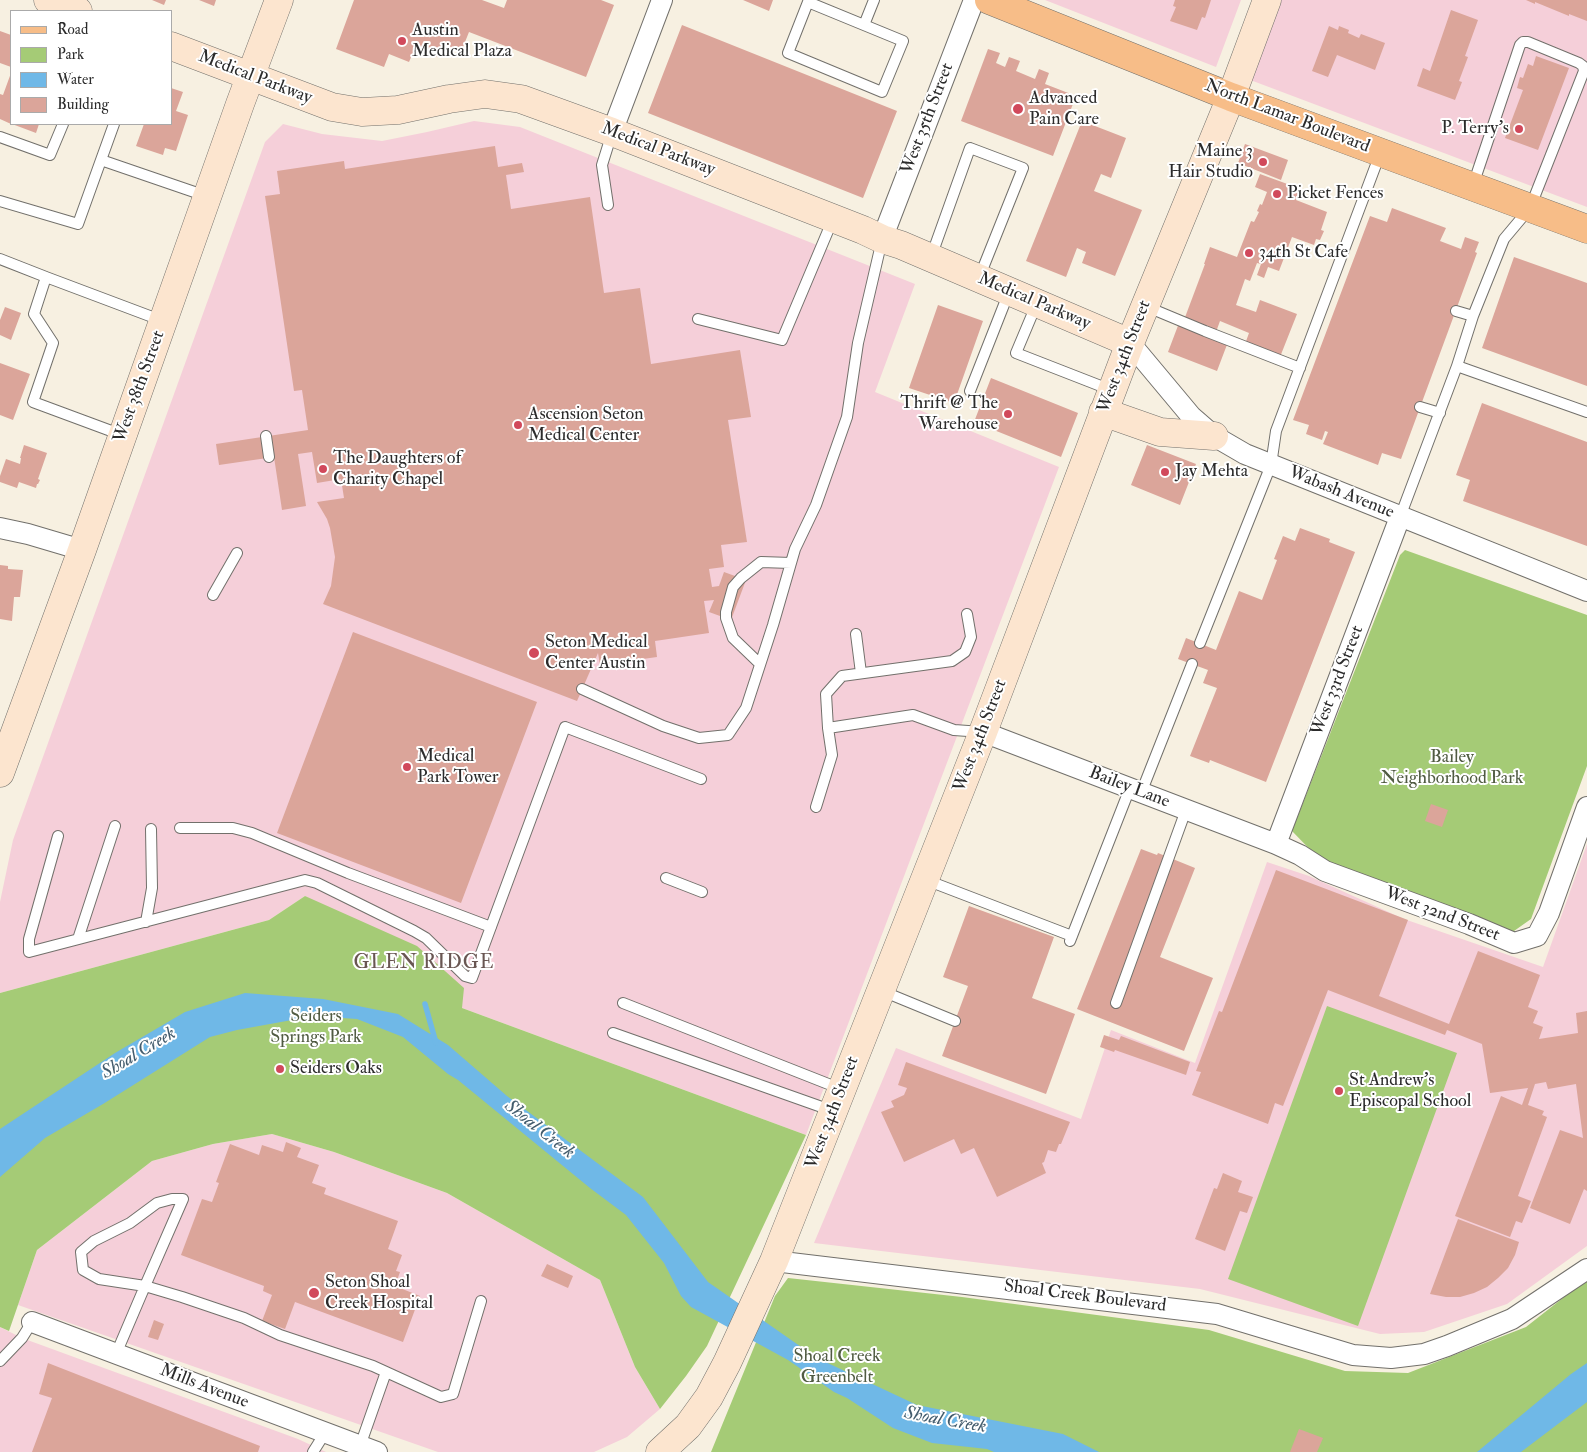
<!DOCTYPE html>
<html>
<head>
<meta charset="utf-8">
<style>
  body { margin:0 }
  #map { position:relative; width:1587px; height:1452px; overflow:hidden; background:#f7f0e1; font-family:"IM FELL Double Pica",serif }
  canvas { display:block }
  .legend { position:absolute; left:10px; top:10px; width:162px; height:115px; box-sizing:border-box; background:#fff; border:1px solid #aaa; margin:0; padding:6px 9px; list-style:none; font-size:15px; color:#2b2b2b }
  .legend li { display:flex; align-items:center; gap:10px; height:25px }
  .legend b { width:25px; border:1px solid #aaa }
</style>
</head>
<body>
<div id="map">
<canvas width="1587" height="1452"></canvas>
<ul class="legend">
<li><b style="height:6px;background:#f7bd88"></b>Road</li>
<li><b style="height:14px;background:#a5cb76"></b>Park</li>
<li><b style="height:14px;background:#6fb8e7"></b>Water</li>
<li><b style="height:14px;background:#dba59a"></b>Building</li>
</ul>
</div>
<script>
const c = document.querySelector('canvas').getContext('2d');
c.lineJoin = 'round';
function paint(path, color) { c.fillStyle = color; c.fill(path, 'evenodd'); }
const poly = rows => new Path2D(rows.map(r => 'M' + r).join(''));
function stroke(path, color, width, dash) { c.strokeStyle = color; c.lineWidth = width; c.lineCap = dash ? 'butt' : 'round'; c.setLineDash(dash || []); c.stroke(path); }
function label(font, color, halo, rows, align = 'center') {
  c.font = font + ' "IM FELL Double Pica",serif'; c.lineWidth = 4; c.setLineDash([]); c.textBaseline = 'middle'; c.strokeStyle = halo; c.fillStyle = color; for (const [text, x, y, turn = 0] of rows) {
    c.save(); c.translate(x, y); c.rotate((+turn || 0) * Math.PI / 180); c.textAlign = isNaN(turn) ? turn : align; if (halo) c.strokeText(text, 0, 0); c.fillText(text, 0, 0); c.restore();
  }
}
const built = poly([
  [1045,0,1241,0,1216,67],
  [1274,0,1587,0,1587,207,1245,78],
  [474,121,520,127,915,284,875,392,1059,467,806,1135,462,1008,305,896,269,920,0,993,0,902,13,840,265,142,283,124,322,134,382,141,427,132],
  [1587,844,1587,1246,1507,1304,1424,1332,1380,1334,1200,1289,814,1243,896,1048,1081,1119,1111,1030,1195,1063,1267,862,1309,876,1404,919,1543,967],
  [272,1134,334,1152,447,1193,600,1280,635,1367,660,1409,627,1437,594,1452,438,1452,18,1305,37,1250,152,1161,213,1144],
  [0,1327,22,1338,298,1439,326,1452,0,1452]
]);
const green = poly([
  [1405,550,1587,615,1587,766,1531,919,1514,931,1501,931,1326,866,1292,831,1400,555],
  [305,896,417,946,464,988,462,1008,806,1135,707,1346,686,1376,660,1409,635,1367,600,1280,447,1193,334,1152,272,1134,213,1144,152,1161,37,1250,9,1331,0,1327,0,993,269,920],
  [1327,1006,1457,1053,1358,1326,1228,1279],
  [788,1278,962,1297,1209,1330,1345,1371,1408,1373,1526,1327,1587,1279,1587,1452,711,1452,775,1296]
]);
const water = poly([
  [245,993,323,999,398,1014,448,1045,507,1096,643,1197,708,1282,817,1358,917,1405,1063,1434,1099,1452,994,1452,987,1449,932,1443,893,1428,847,1398,834,1392,788,1360,691,1307,681,1296,664,1263,626,1215,590,1188,458,1080,448,1074,403,1037,357,1019,314,1016,237,1030,210,1037,103,1104,45,1138,0,1177,0,1129,115,1053,185,1012],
  [1587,1363,1587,1402,1521,1452,1477,1452,1571,1374]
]);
const stream = poly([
  [425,1004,436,1043]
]);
const building = poly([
  [152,0,166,0,164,5],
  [199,0,216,0,214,6],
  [354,0,482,0,504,8,507,0,601,0,614,5,586,77,469,32,461,52,442,44,437,57,415,48,409,62,389,54,384,67,336,49],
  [743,0,773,0,769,11],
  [1175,0,1211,0,1205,18,1202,17,1197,30,1170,21,1176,7,1173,6],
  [1526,0,1587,0,1587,21,1569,14,1569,16,1535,2,1535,4],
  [1451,10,1478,20,1465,56,1468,57,1459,81,1462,82,1455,100,1417,86,1423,68,1430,71],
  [682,25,897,111,863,198,648,113],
  [1329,26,1338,30,1339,26,1349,30,1348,33,1359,38,1361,34,1385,43,1375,70,1337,55,1328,77,1312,71],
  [0,31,11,35,11,67,0,63],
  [988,49,1000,53,996,63,1005,67,1009,57,1020,61,1016,71,1035,79,1039,69,1049,73,1045,84,1076,96,1053,156,961,121],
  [1536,56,1569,68,1538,150,1505,138,1523,90,1517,88,1520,77,1523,78,1528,64,1533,66],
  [11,73,11,124,0,119,0,94,3,95],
  [171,88,183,92,176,111,188,115,176,151,165,148,163,155,136,146,144,124,171,124],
  [1082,121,1126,138,1111,178,1101,174,1094,191,1142,210,1115,276,1082,263,1086,252,1077,248,1066,277,1026,261],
  [12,124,39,124,36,133],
  [1245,144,1288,160,1281,180,1238,163],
  [495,146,498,167,522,163,524,172,506,175,511,209,590,197,604,293,640,288,651,364,740,350,751,417,728,420,747,542,721,545,724,567,709,569,712,587,719,586,724,572,746,580,731,620,709,612,714,600,704,601,709,633,655,641,657,657,600,665,598,653,577,701,323,604,331,586,335,557,330,528,327,519,317,502,344,498,341,479,317,483,312,452,298,454,306,506,282,510,274,457,219,465,216,444,308,430,302,390,294,391,265,196,280,194,277,171,344,161,345,169],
  [1260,174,1301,189,1296,200,1327,212,1321,230,1324,231,1320,240,1316,239,1314,245,1292,237,1279,271,1268,267,1264,278,1257,275,1261,264,1257,263,1250,281,1245,279,1236,305,1256,312,1260,300,1297,314,1280,357,1245,344,1249,333,1220,321,1216,332,1184,320,1205,264,1204,264,1210,247,1237,257,1251,221,1254,222,1259,212,1257,211,1260,204,1262,205,1267,192,1255,187],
  [1392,208,1446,228,1440,241,1461,249,1465,237,1479,242,1475,252,1477,253,1401,459,1382,453,1378,465,1323,444,1328,432,1325,431,1322,440,1306,434,1309,425,1293,420,1370,216,1387,222],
  [1514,257,1587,283,1587,386,1482,348],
  [938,305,983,321,954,403,909,388],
  [5,307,21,313,11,340,0,335,0,320],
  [1179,323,1228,342,1217,371,1168,352],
  [0,363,30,374,13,420,0,415],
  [991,378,1078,413,1061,457,974,422],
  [1482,403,1587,442,1587,546,1463,501,1470,480,1456,475],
  [24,445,47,453,38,479,40,480,38,484,37,484,36,488,19,482,17,488,0,482,0,476,6,459,20,464,21,458,20,458],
  [1147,445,1196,464,1180,505,1131,485],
  [1300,528,1330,539,1329,542,1355,552,1266,782,1210,760,1209,763,1190,756,1217,688,1203,683,1208,670,1178,659,1186,638,1216,650,1239,591,1262,600,1277,560,1274,559,1283,536,1295,541],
  [0,565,8,566,8,569,23,570,20,597,14,597,12,621,0,619],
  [353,632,537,702,461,903,277,833],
  [1431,804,1448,810,1442,827,1425,821],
  [1141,849,1157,855,1158,853,1195,868,1160,957,1213,978,1184,1051,1077,1009],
  [1276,870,1408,920,1379,996,1449,1024,1478,951,1540,975,1528,1007,1538,1011,1533,1023,1543,1027,1539,1039,1578,1033,1576,1013,1587,1011,1587,1191,1584,1189,1570,1224,1530,1208,1560,1130,1583,1138,1576,1084,1548,1089,1546,1082,1535,1084,1528,1105,1544,1111,1542,1115,1547,1117,1518,1196,1531,1201,1522,1223,1516,1221,1510,1237,1455,1216,1501,1096,1522,1105,1528,1088,1490,1093,1482,1044,1447,1030,1445,1035,1328,990,1283,1106,1275,1103,1268,1124,1192,1095,1201,1072,1196,1071,1219,1011,1222,1012],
  [969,906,1054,937,1032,998,1075,1014,1046,1094,942,1056,968,986,943,977],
  [1104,1035,1119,1040,1121,1036,1190,1062,1186,1075,1115,1050,1114,1052,1100,1047],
  [906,1062,1070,1122,1061,1144,1059,1144,1056,1152,1048,1150,1044,1162,1042,1163,1046,1173,997,1197,974,1148,961,1154,954,1139,904,1162,881,1112,894,1107,891,1101,904,1095,907,1088,898,1085],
  [286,1142,301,1148,297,1157,319,1165,312,1183,326,1188,324,1194,398,1221,388,1249,402,1255,396,1271,400,1272,395,1286,420,1296,403,1342,295,1302,285,1329,262,1321,272,1295,263,1291,264,1286,181,1255,202,1199,212,1202,219,1183,216,1182,230,1144,259,1155,262,1145,283,1152],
  [1223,1173,1242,1181,1238,1192,1253,1197,1247,1213,1240,1211,1225,1251,1195,1239,1214,1188,1217,1189],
  [1458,1219,1519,1242,1515,1255,1508,1268,1498,1278,1487,1287,1474,1293,1460,1297,1446,1297,1430,1294],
  [547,1264,573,1276,568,1288,541,1276],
  [154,1320,164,1324,158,1340,148,1337],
  [48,1363,260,1446,258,1452,32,1452,52,1398,39,1394],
  [1299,1429,1323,1438,1317,1452,1290,1452]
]);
const lane = poly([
  [808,2,903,41,882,92,788,53,808,2],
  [864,25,874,0],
  [0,137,50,155,63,124],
  [101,160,114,124],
  [0,201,78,224,101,160,206,196],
  [608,205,602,165,612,133],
  [931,257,970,148,1023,168,979,278],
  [0,259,46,277,34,314,53,343,33,402,122,435],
  [46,277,163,321],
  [1037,303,1016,353,1111,390],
  [1145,306,1205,331,1300,368],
  [1456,311,1473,316],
  [698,319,782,340,833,219],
  [1457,366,1587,412],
  [970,391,1009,292],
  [1420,407,1440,413],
  [266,436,269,457],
  [1400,517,1457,366,1473,316,1504,239,1530,208,1584,71,1583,66,1579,63,1528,42,1523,42,1520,45,1473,185],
  [213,595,237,553],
  [856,634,861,673],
  [1200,643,1271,465,1276,431,1380,154],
  [760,664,733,638,726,618,726,612,733,587,741,578,761,562,791,563],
  [582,689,663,726,699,738,728,735,746,708,773,625,795,549,816,505,847,417,858,343,882,240],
  [828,728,913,715,954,730,982,732],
  [1141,793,1192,664],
  [816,807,832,755,828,728,826,694,842,676,952,661,965,652,971,637,967,614],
  [180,828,233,828,252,833,348,873,491,927],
  [58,836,29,939,29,952,305,880,317,883,414,931,426,938,465,976,472,978,565,727,701,779],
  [666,878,702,892],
  [926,880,1072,936],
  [146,922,152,888,151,829],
  [78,939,115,826],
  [1070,941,1130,788],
  [882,991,955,1021],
  [623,1003,841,1089],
  [1116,1003,1186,810],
  [613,1033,833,1111],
  [116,1354,145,1286,183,1199,172,1199,157,1203,130,1223,94,1241,81,1252,83,1270,99,1279,145,1286,182,1297,244,1318,280,1335,373,1366,441,1397,453,1394,481,1301],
  [0,1361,22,1338,32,1322],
  [360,1446,386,1372],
  [313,1452,325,1433]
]);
const street = poly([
  [612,132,662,0],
  [882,239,974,0],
  [1130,343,1191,416,1214,436,1245,454,1587,591],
  [0,528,28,534,82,550],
  [983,732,1276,844,1300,855,1325,871,1469,924,1514,943,1537,936,1549,913,1587,807],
  [1276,844,1400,517],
  [774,1261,1217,1314,1353,1355,1391,1358,1424,1354,1447,1346,1512,1319,1587,1269],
  [32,1322,377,1452]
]);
const secondary = poly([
  [48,0,78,11],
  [171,46,332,107,362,112,398,110,449,99,485,94,521,99,612,132,863,230,882,239,901,245,1130,343],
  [1103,412,1160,432,1214,436],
  [0,773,82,550,240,104,279,0],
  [660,1452,688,1426,709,1397,727,1363,774,1261,983,732,1130,343,1231,97,1267,0]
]);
const primary = poly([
  [989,0,1231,97,1587,229]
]);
const markers = [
  [402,41,5,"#d1495b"],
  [1018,109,6,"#d1495b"],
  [1519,129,5,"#d1495b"],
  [1263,162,5,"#d1495b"],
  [1277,194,5,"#d1495b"],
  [1249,253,5,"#d1495b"],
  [1008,414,5,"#d1495b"],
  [518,425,5,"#d1495b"],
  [323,469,5,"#d1495b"],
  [1165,472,5,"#d1495b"],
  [534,653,6,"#d1495b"],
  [407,767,5,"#d1495b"],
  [280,1069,5,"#d1495b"],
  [1339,1091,5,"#d1495b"],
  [314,1293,6,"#d1495b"]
];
const poiNames = [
  ["Austin",412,31],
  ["Medical Plaza",412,52],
  ["Advanced",1029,99],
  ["Pain Care",1029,120],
  ["P. Terry's",1509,129,"right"],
  ["Maine 3",1253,152,"right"],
  ["Hair Studio",1253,173,"right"],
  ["Picket Fences",1287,194],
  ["34th St Cafe",1259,253],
  ["Thrift @ The",998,404,"right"],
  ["Warehouse",998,425,"right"],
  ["Ascension Seton",528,415],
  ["Medical Center",528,436],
  ["The Daughters of",333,459],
  ["Charity Chapel",333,480],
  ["Jay Mehta",1175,472],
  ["Seton Medical",545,643],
  ["Center Austin",545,664],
  ["Medical",417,757],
  ["Park Tower",417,778],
  ["Seiders Oaks",290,1069],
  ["St Andrew's",1349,1081],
  ["Episcopal School",1349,1102],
  ["Seton Shoal",325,1283],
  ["Creek Hospital",325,1304]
];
const streetNames = [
  ["Medical Parkway",255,78,21],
  ["North Lamar Boulevard",1287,117,21],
  ["West 35th Street",928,119,-69],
  ["Medical Parkway",658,150,21],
  ["Medical Parkway",1034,302,23],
  ["West 34th Street",1125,357,-69],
  ["West 38th Street",140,387,-70],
  ["Wabash Avenue",1341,493,22],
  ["West 33rd Street",1338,681,-69],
  ["West 34th Street",981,736,-69],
  ["Bailey Lane",1129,788,21],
  ["West 32nd Street",1442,915,21],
  ["West 34th Street",833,1113,-69],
  ["Shoal Creek Boulevard",1085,1297,7],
  ["Mills Avenue",204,1387,21]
];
const parkNames = [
  ["Bailey",1452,758],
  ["Neighborhood Park",1452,779],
  ["Seiders",316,1017],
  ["Springs Park",316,1038],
  ["Shoal Creek",837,1357],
  ["Greenbelt",837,1378]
];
const neighbourhoodNames = [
  ["GLEN RIDGE",424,964]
];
const waterNames = [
  ["Shoal Creek",139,1054,-31],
  ["Shoal Creek",539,1130,38],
  ["Shoal Creek",945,1421,10]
];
paint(built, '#f5cfd9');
paint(green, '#a5cb76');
paint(water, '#6fb8e7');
stroke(stream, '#6fb8e7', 5.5);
paint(building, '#dba59a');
stroke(lane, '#72706b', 12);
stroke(street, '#72706b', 22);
stroke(secondary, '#72706b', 29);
stroke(primary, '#72706b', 29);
stroke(lane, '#fff', 10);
stroke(street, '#fff', 20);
stroke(secondary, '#fce5cf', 28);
stroke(primary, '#f7bd88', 28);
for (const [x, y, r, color] of markers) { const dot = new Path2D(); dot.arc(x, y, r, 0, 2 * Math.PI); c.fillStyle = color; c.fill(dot); stroke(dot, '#fff', 2); }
label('18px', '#2b2b2b', '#fff', poiNames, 'left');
label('18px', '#2b2b2b', '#fff', streetNames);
label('18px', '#505b42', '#fff', parkNames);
c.letterSpacing = '1px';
label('19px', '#695652', '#fff', neighbourhoodNames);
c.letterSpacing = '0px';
label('italic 19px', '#435c6d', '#fff', waterNames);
</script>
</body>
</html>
